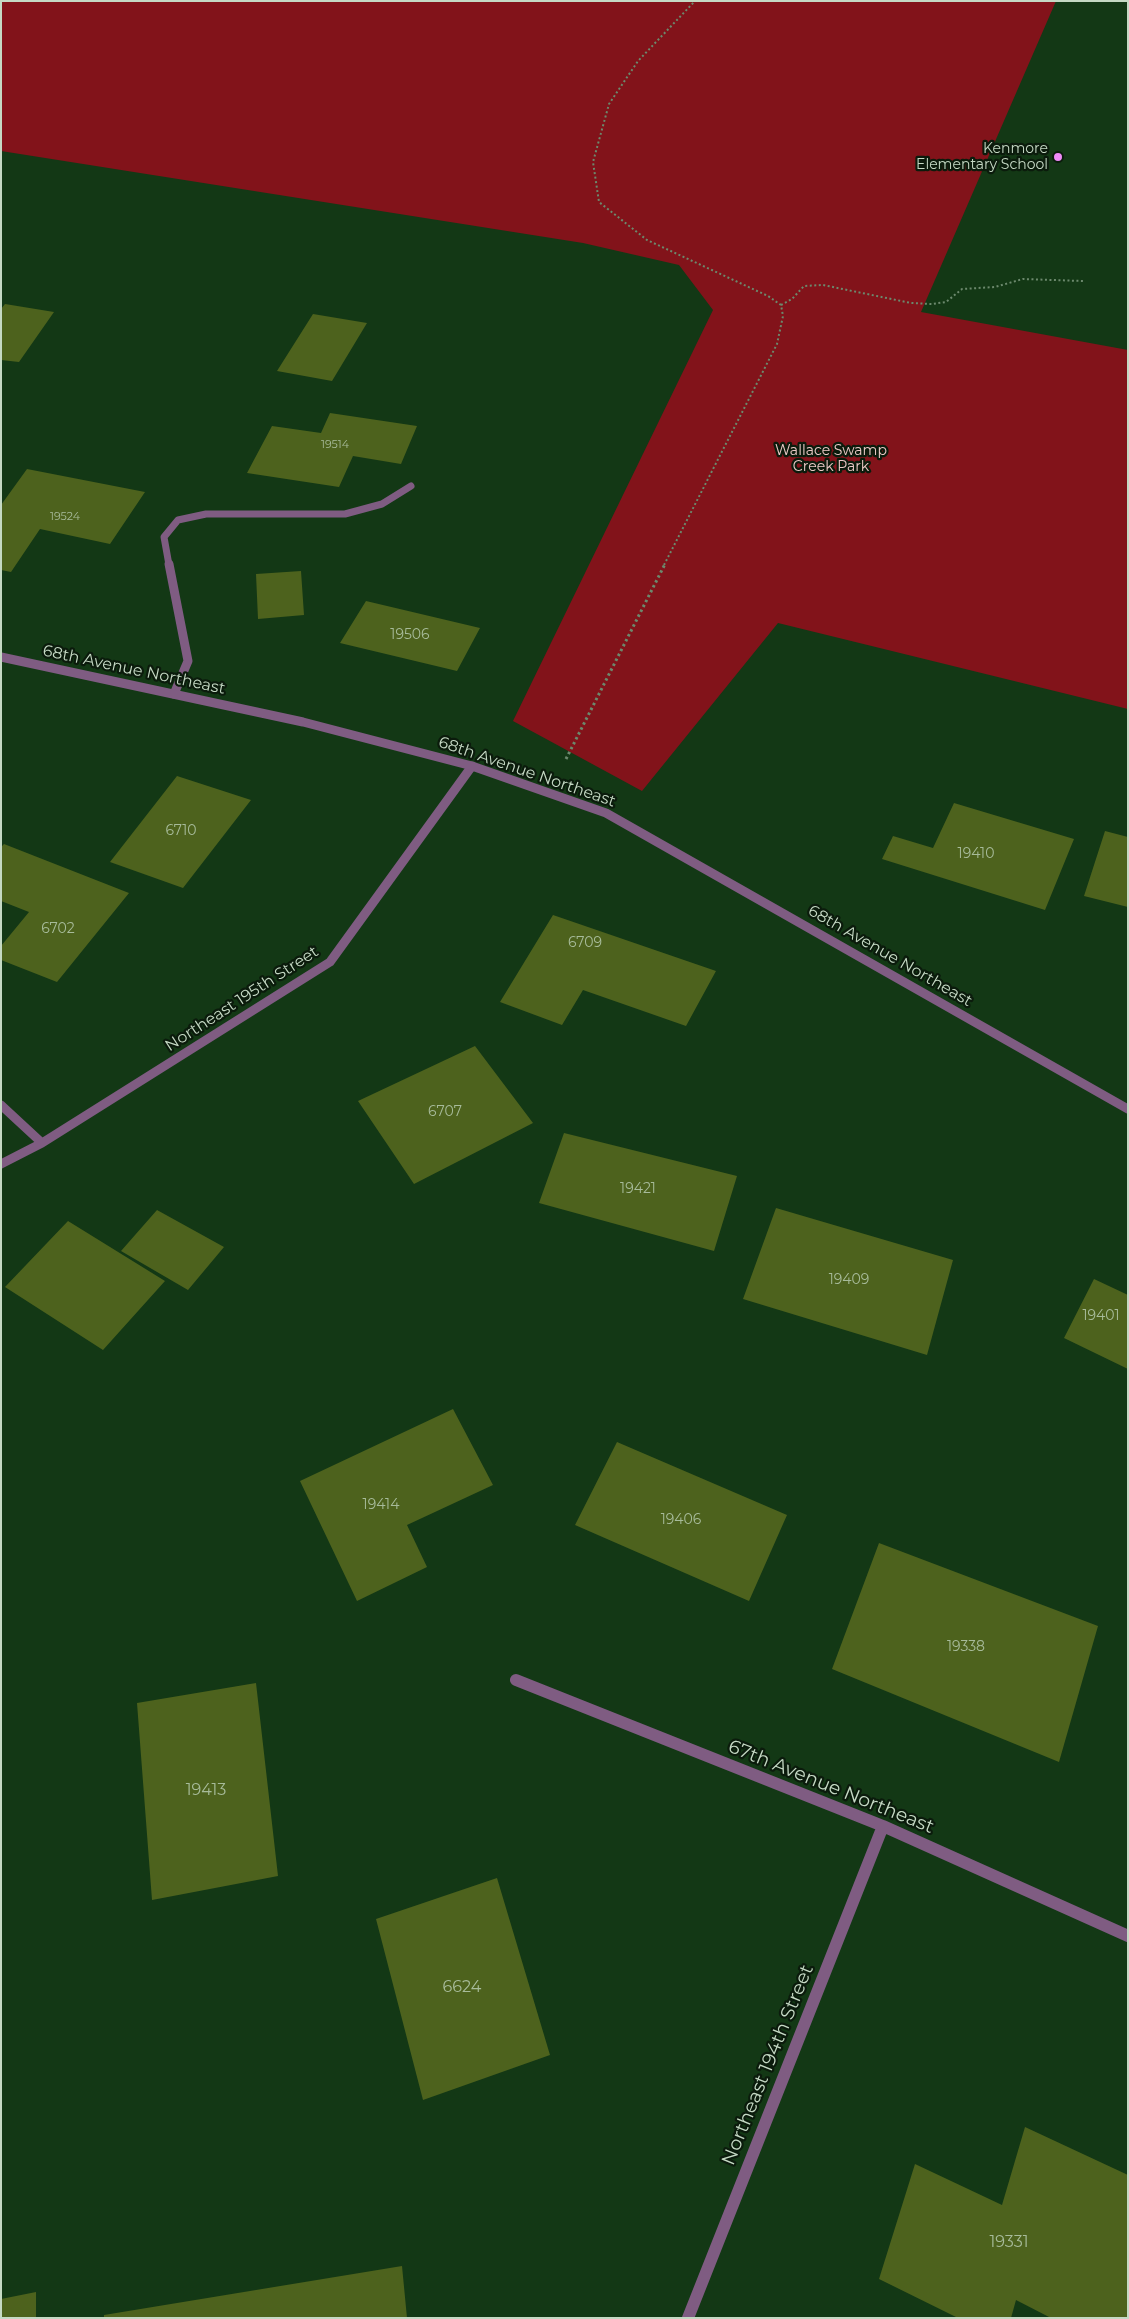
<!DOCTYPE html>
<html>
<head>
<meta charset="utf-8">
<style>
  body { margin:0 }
  #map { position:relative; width:1129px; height:2319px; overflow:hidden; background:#133815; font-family:Montserrat,sans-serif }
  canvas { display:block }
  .frame { position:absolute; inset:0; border:2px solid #c5d9c4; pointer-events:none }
</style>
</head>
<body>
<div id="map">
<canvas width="1129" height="2319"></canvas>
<div class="frame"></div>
</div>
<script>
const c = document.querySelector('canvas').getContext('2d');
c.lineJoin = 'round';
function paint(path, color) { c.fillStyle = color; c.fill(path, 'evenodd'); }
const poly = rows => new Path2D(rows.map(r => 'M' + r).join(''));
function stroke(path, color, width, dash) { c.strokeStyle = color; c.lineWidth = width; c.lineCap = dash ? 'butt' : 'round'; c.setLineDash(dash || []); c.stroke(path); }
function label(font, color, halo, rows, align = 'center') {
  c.font = font + ' Montserrat,sans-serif'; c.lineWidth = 4.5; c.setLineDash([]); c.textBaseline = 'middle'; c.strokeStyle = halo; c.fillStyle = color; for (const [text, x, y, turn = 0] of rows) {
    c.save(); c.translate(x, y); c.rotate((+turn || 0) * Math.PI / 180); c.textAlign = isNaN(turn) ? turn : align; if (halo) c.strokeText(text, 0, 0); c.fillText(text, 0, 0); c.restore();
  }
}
const green = poly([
  [1,1,1056,1,921,312,1128,350,1128,709,778,623,642,791,513,721,713,310,679,265,583,243,1,151]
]);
const building = poly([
  [5,304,54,312,19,362,1,360,1,309],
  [313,314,367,323,332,381,277,371],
  [330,413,417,426,401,464,353,456,339,487,247,473,272,426,321,433],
  [27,469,145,492,110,544,40,529,11,572,1,570,1,505],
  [301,571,304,615,258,619,256,574],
  [366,601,480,628,457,671,340,643],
  [177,776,251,800,183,888,110,862],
  [954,803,1074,839,1045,910,882,859,893,836,933,848],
  [1105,831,1128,837,1128,907,1084,896],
  [4,844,129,893,57,982,1,960,1,946,29,912,1,901,1,847],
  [553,915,716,971,686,1026,583,990,562,1025,500,1002],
  [475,1046,533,1123,414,1184,358,1101],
  [564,1133,737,1176,714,1251,539,1203],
  [776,1208,953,1260,927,1355,743,1299],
  [157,1210,224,1247,188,1290,121,1251],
  [68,1221,165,1281,103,1350,5,1287],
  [1094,1279,1128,1295,1128,1369,1064,1338],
  [453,1409,493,1485,407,1525,427,1567,357,1601,300,1481],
  [617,1442,787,1515,749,1601,575,1525],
  [879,1543,1098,1626,1059,1762,832,1669],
  [256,1683,278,1876,152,1900,137,1703],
  [497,1878,550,2055,423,2100,376,1919],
  [1025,2127,1128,2175,1128,2318,1051,2318,1016,2300,1011,2318,958,2318,879,2279,915,2164,1002,2205],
  [402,2266,407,2318,104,2318,104,2315],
  [36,2292,36,2318,1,2318,1,2299]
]);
const pathFar1 = poly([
  [781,305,792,299,804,286,823,285,911,303,932,304,946,302,962,289,995,287,1023,279,1083,281],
  [664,565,777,344,783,316,781,305,768,296,647,240,599,202,593,162,609,104,638,61,695,1]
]);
const path = poly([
  [566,759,665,564]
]);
const serviceFar1 = poly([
  [169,565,164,537,178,520,206,514,345,514,382,504,411,486]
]);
const service = poly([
  [169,564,188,661,174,694]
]);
const minorFar1 = poly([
  [1,1105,42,1143],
  [1,1164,42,1143,330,962,472,766]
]);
const minor = poly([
  [516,1680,883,1826,1128,1936],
  [688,2318,883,1826]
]);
const tertiary = poly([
  [1,657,303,722,472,766,606,813,1128,1109]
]);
const markers = [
  [1058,157,5,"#ef8bf7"]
];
const farNumbernames = [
  ["19514",335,445],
  ["19524",65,517]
];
const farPoinames = [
  ["Kenmore",1048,149],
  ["Elementary School",1048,165]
];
const farParknames = [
  ["Wallace Swamp",831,451],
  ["Creek Park",831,467]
];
const numberNames = [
  ["19506",410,635],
  ["6710",181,831],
  ["19410",976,854],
  ["6702",58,929],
  ["6709",585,943],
  ["6707",445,1112],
  ["19421",638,1189],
  ["19409",849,1280],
  ["19401",1101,1316],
  ["19414",381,1505],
  ["19406",681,1520],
  ["19338",966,1647]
];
const streetNames = [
  ["68th Avenue Northeast",134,670,12],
  ["68th Avenue Northeast",527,772,19],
  ["68th Avenue Northeast",890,956,30],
  ["Northeast 195th Street",242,999,-33]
];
const nearNumbernames = [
  ["19413",206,1790],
  ["6624",462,1987],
  ["19331",1009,2242]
];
const nearStreetnames = [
  ["67th Avenue Northeast",831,1787,22],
  ["Northeast 194th Street",768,2065,-68]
];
paint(green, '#82131a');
paint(building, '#4d621d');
stroke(pathFar1, '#6c896d', 2, [2, 2.5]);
stroke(path, '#6c896d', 3, [2.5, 3]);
stroke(serviceFar1, '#7f5c82', 7);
stroke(service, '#7f5c82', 9);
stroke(minorFar1, '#7f5c82', 9);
stroke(minor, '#7f5c82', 12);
stroke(tertiary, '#7f5c82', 9);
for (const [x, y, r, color] of markers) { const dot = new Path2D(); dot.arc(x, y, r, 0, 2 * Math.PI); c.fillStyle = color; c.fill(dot); stroke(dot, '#0b1b0c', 2); }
label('11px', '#a7bb9a', null, farNumbernames);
label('14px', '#c5d9c4', '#0b1b0c', farPoinames, 'right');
label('14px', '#edcbc8', '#0b1b0c', farParknames);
label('14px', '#a7bb9a', null, numberNames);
label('16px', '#c5d9c4', '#0b1b0c', streetNames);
label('16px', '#a7bb9a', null, nearNumbernames);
label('19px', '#c5d9c4', '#0b1b0c', nearStreetnames);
</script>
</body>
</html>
